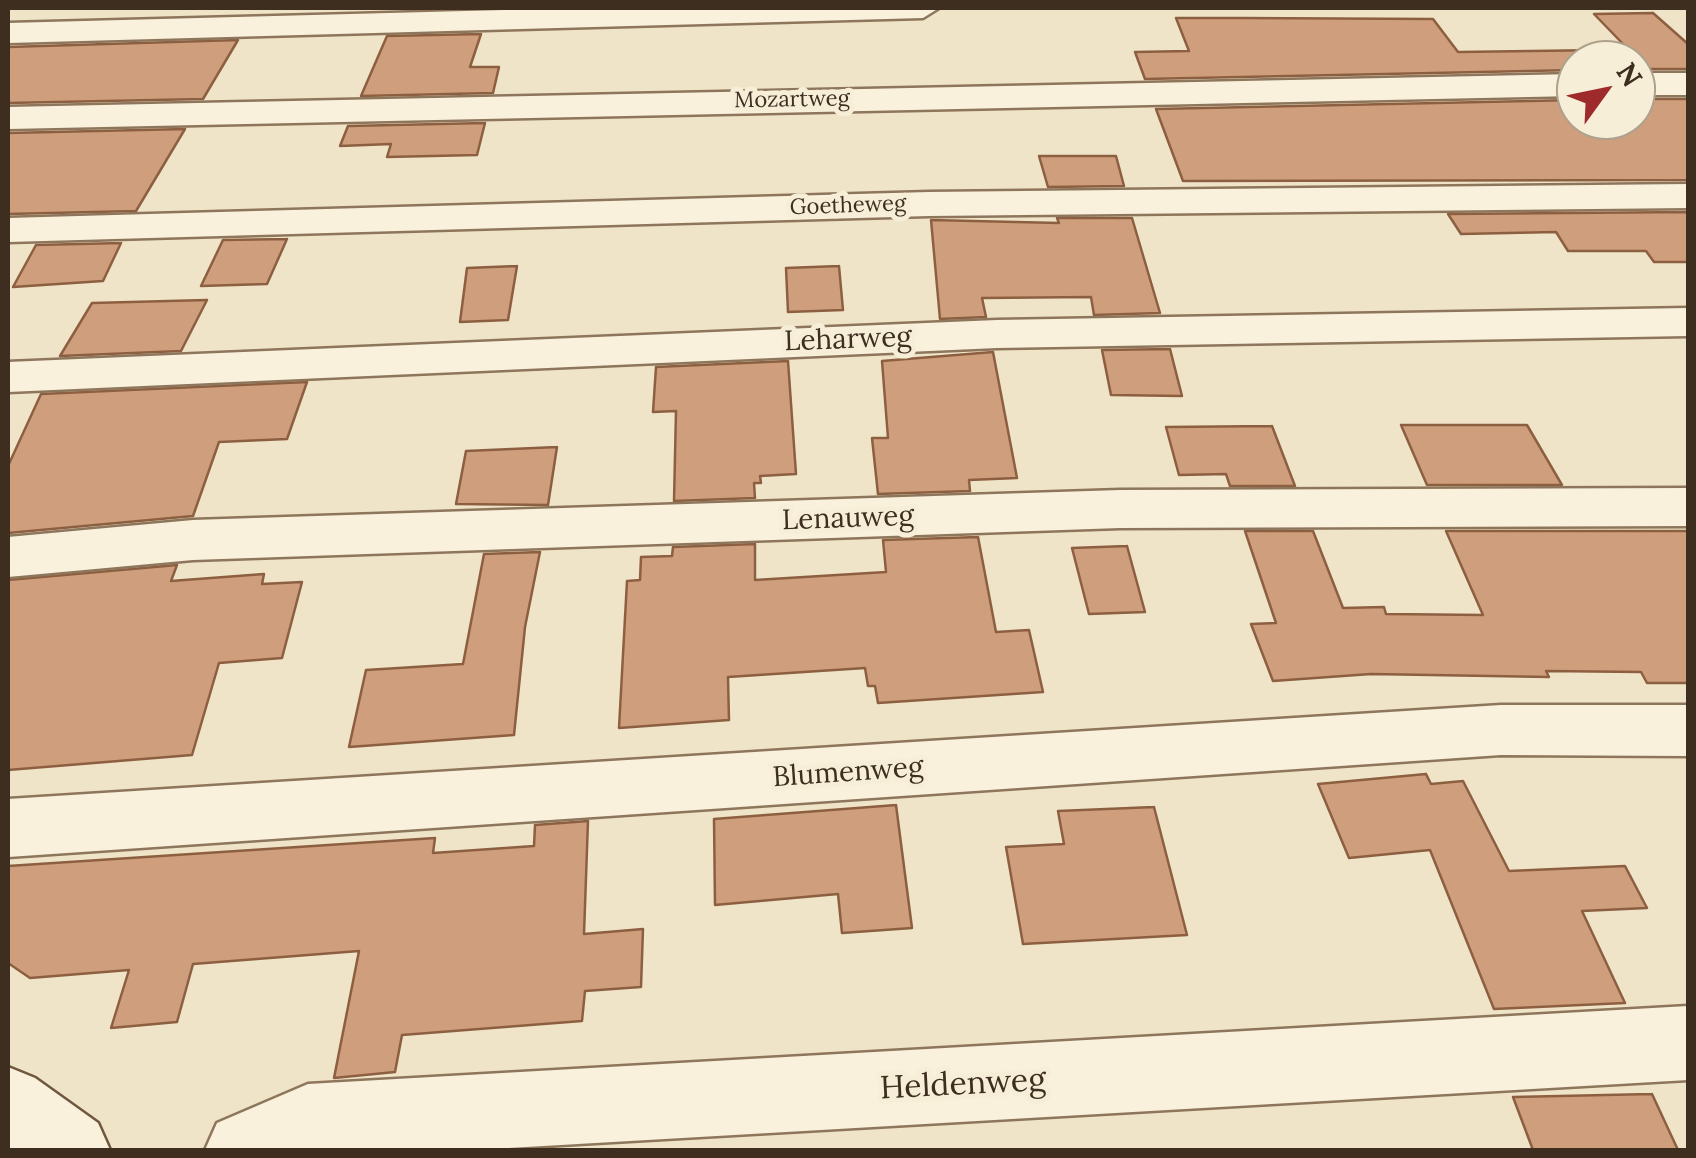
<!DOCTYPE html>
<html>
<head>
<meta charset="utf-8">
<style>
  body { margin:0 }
  #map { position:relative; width:1696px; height:1158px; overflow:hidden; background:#f0e4c8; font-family:Lora,serif }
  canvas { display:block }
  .frame { position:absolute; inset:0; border:10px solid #3d2e20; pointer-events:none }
  .north { position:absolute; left:1556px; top:40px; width:100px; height:100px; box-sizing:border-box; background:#f7eed8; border:2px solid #ada18e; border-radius:50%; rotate:57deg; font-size:28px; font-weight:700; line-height:40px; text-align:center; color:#3d2e20 }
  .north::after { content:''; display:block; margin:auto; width:35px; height:45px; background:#9e2a2b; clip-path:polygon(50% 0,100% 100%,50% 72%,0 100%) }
</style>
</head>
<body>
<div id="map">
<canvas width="1696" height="1158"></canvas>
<div class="frame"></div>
<div class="north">N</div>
</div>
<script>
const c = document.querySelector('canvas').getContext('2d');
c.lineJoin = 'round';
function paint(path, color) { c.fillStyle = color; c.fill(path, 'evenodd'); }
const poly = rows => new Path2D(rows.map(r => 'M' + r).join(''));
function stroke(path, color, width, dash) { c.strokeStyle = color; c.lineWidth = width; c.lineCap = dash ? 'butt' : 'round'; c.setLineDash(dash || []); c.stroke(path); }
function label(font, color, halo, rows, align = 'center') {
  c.font = font + ' Lora,serif'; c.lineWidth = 10; c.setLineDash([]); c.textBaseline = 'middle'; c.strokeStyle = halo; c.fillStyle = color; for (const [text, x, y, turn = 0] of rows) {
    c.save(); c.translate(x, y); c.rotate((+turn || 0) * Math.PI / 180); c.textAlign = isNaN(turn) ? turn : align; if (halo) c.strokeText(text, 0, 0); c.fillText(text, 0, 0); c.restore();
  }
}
const building = poly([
  [1653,13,1688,44,1688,69,1636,69,1636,60,1576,60,1576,70,1145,79,1135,52,1189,51,1176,18,1240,18,1433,19,1458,52,1604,50,1599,46,1624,45,1594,14,1653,13],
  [481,34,470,67,499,67,493,93,361,96,387,36,481,34],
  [238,40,203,99,8,103,8,47,238,40],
  [1636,99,1688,99,1688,180,1183,181,1156,109,1576,100,1576,120,1636,120,1636,99],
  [485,123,477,155,387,157,391,144,340,146,348,126,485,123],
  [185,129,136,211,8,214,8,133,185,129],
  [1039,156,1116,156,1124,186,1048,187,1039,156],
  [1688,212,1688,262,1654,262,1646,251,1568,251,1556,232,1461,234,1448,214,1688,212],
  [1057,218,1132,218,1160,313,1094,315,1091,297,982,298,986,317,940,319,931,220,1059,223,1057,218],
  [287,239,267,284,201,286,223,240,287,239],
  [121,243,103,281,13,287,36,245,121,243],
  [517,266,508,320,460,322,467,268,517,266],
  [839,266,843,310,788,312,786,268,839,266],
  [207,300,181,351,60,356,92,303,207,300],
  [1170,349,1182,396,1111,395,1102,350,1170,349],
  [993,352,1017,478,969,480,970,491,878,494,872,438,888,438,882,361,993,352],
  [788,361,796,474,760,476,761,483,754,483,755,498,674,501,676,411,653,412,656,367,788,361],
  [307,382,287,439,219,442,193,516,8,533,8,466,41,394,307,382],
  [1401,425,1527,425,1562,485,1427,485,1401,425],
  [1272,426,1295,486,1230,486,1226,474,1179,475,1166,427,1272,426],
  [557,447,548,505,456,504,466,451,557,447],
  [1245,531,1313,531,1343,608,1384,607,1386,614,1483,615,1446,531,1688,531,1688,683,1647,683,1641,672,1546,671,1549,677,1371,674,1273,681,1251,624,1276,623,1245,531],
  [978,537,996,632,1029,630,1043,692,878,703,875,686,868,686,865,668,728,677,729,720,619,728,627,581,640,580,641,557,672,556,673,547,755,544,755,580,886,572,883,540,978,537],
  [1127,546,1145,612,1089,614,1072,548,1127,546],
  [540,552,525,627,514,735,349,747,366,670,463,664,484,554,540,552],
  [177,565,171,581,264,574,262,584,302,582,282,658,219,663,192,755,8,770,8,580,177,565],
  [1426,774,1431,784,1463,781,1509,871,1625,866,1647,908,1582,911,1625,1003,1494,1009,1430,850,1349,858,1318,784,1426,774],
  [896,805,912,928,842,933,838,894,715,905,714,819,896,805],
  [1154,807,1187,935,1023,944,1006,847,1064,844,1058,811,1154,807],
  [588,821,584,934,643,929,641,987,585,991,582,1021,402,1035,395,1072,334,1078,359,951,193,964,177,1022,111,1028,129,970,30,978,8,963,8,866,435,838,433,853,534,846,535,825,588,821],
  [1652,1094,1678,1150,1533,1150,1513,1097,1652,1094]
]);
const minor = poly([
  [580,8,939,8,923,18,8,43,8,23,580,8],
  [1636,73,1688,73,1688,95,1636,95,1636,73],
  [1576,74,1576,96,8,129,8,107,1576,74],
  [1688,184,1688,208,929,216,8,242,8,218,929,192,1688,184],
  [1688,308,1688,336,997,348,8,392,8,362,997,320,1688,308],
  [1688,488,1688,526,1120,528,193,560,8,577,8,537,193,520,1120,490,1688,488],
  [1501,705,1688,705,1688,756,1501,755,8,857,8,799,1501,705],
  [1688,1006,1688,1080,474,1150,205,1150,217,1123,308,1084,1688,1006]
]);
const secondary = poly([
  [8,1067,35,1078,98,1123,110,1150,8,1150,8,1067]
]);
const farStreetnames = [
  ["Mozartweg",792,100,-1],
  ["Goetheweg",848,206,-2]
];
const streetNames = [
  ["Leharweg",848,340,-2],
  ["Lenauweg",848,519,-2],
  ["Blumenweg",848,773,-4]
];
const nearStreetnames = [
  ["Heldenweg",963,1085,-3]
];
paint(building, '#cf9f7d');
stroke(building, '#8d5f41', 2.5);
stroke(minor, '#8d765c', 5);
stroke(secondary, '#6f573f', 5);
paint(minor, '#faf1dc');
paint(secondary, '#faf1dc');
label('22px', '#3d2e20', '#f7eed8', farStreetnames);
label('28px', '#3d2e20', '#f7eed8', streetNames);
label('32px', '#3d2e20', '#f7eed8', nearStreetnames);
</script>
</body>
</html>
